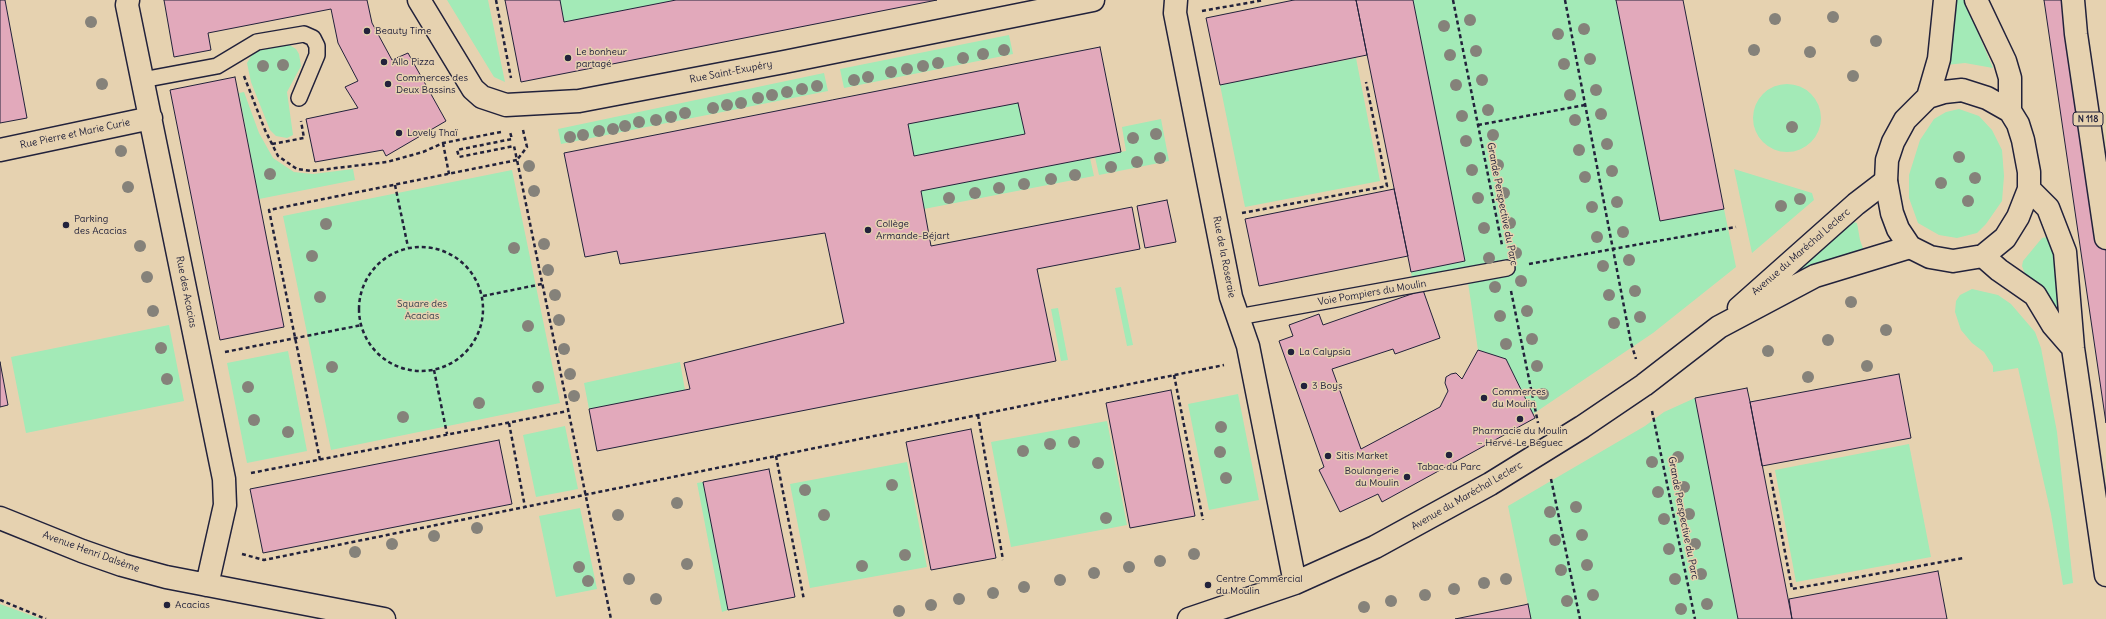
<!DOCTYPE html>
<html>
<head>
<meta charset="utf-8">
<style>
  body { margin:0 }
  canvas { display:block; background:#e6d2b0 }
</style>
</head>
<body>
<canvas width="2106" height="619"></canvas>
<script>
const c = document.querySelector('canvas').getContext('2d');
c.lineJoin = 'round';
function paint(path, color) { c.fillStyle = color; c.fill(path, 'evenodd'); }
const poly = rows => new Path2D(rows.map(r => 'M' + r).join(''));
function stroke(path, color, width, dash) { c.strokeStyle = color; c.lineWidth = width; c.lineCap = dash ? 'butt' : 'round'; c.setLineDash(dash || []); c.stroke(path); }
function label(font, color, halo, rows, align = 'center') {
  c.font = font + ' Delius,sans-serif'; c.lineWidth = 3; c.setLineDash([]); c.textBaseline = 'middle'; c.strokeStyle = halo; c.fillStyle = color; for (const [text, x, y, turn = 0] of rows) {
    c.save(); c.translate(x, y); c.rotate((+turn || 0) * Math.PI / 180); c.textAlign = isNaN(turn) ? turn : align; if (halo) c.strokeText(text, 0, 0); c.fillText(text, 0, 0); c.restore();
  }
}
const green = poly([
  [447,0,488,0,505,82,494,77],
  [560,0,676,0,564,22],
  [1413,0,1616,0,1660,221,1724,209,1736,267,1653,333,1533,414,1506,359,1478,350,1466,269,1412,279,1411,272,1465,261],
  [1949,0,1964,0,1993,68,1965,63,1946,65],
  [1009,35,1013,54,844,88,840,69],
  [286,43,296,49,299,54,301,66,287,92,293,135,287,138,276,136,270,130,251,82,247,63,254,51],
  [1356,58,1380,181,1245,207,1220,85],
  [824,73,828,91,561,144,558,129],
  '1753 118a34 34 0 1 1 68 0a34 34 0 1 1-68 0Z',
  [244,92,259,133,273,158,294,172,313,174,353,169,355,180,259,199,239,93],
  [1018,103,1025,134,914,156,908,124],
  [1959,109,1979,116,1992,130,2002,150,2004,176,2002,201,1986,224,1977,233,1957,238,1939,235,1918,223,1909,198,1909,175,1920,140,1934,119,1946,112],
  [1161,119,1169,161,1099,175,1095,157,1126,151,1122,127],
  [1090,158,1094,176,924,209,921,191],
  [1734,169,1812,193,1814,200,1752,253],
  [512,170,560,403,331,450,283,216],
  [1853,222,1857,223,1860,240,1865,254,1834,258,1794,273],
  [2047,237,2053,239,2062,320,2049,295,2025,274,2022,266,2023,261,2042,238],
  [1121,287,1133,345,1127,346,1115,288],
  [1972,289,1998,295,2011,304,2035,332,2041,348,2057,432,2073,583,2063,585,2051,514,2018,368,1993,372,1993,366,1984,352,1972,343,1961,330,1955,312,1956,301,1960,295],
  [1058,308,1068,360,1061,361,1051,309],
  [169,325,184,401,26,433,11,357],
  [288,351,307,451,247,463,227,363],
  [680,362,685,390,589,409,584,383],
  [1238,394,1259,500,1209,510,1188,404],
  [1695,398,1738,619,1531,619,1508,506,1645,426,1664,412],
  [1107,421,1127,525,1011,547,991,442],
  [565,426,578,489,536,497,523,435],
  [1909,444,1931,557,1796,582,1775,470],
  [907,462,927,567,810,588,790,484],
  [703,482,728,606,728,610,722,612,697,483],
  [580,508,597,589,556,597,539,516],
  [0,604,41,619,0,619]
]);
const building = poly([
  [0,0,5,0,27,118,0,123,0,0],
  [164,0,367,0,372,23,392,60,408,53,446,121,386,156,383,150,315,162,306,119,358,108,345,87,358,81,338,43,331,9,208,33,211,50,174,57,164,0],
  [505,0,560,0,564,22,676,0,937,0,521,82,505,0],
  [1294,0,1356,0,1367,55,1220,85,1206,18,1294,0],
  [1356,0,1413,0,1465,261,1411,272,1356,0],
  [1616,0,1683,0,1724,209,1660,221,1616,0],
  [2044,0,2077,0,2106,204,2106,423,2044,0],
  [1100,47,1121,152,921,191,931,246,1132,207,1140,249,1037,269,1056,361,597,451,589,409,690,389,684,363,844,323,825,233,620,264,617,251,585,257,564,153,1100,47],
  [1018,103,1025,134,914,156,908,124,1018,103],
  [235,77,284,327,220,340,170,90,235,77],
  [1394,189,1408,256,1259,286,1245,219,1394,189],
  [1167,200,1176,242,1145,248,1137,206,1167,200],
  [1423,290,1440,338,1395,354,1393,349,1332,369,1361,449,1440,407,1448,391,1445,383,1446,377,1451,374,1456,373,1462,379,1478,350,1506,359,1535,418,1382,502,1378,494,1340,512,1319,470,1324,467,1279,341,1293,336,1289,325,1319,314,1323,325,1423,290],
  [0,362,8,405,0,407,0,362],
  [1899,374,1911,438,1762,466,1750,402,1899,374],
  [1747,388,1750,402,1792,619,1738,619,1695,398,1747,388],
  [1171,390,1195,516,1130,528,1106,403,1171,390],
  [971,429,996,558,931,570,906,442,971,429],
  [499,440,512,504,263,553,250,489,499,440],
  [769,469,795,597,728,610,703,482,769,469],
  [1938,571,1947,619,1792,619,1789,599,1938,571],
  [1528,604,1531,619,1455,619,1524,605,1528,604]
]);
const path = poly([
  [496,0,511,78],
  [1453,0,1502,245],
  [1565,0,1631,343,1636,359],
  [1202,11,1264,0],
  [244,76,265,130,278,156,297,169,311,171,387,162,423,152,443,143,501,132],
  [1478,125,1585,105],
  [523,130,527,147,517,160,611,619],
  [443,143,449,174],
  [272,144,304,138,301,121],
  [395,185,408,247],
  [1242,213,1387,186,1366,82],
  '359 309a62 62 0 1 1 124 0a62 62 0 1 1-124 0Z',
  [1529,264,1736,227],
  [1511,291,1538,423],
  [483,296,542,284],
  [225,352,362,325],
  [434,370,447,434],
  [1174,375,1203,520],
  [1652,411,1695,619],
  [978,415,1003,560],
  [509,423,525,507],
  [776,456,804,600],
  [320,460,269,210,517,160,514,146,459,157,457,150,512,139,510,132],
  [251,473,568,411],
  [1770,473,1792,589,1964,558],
  [1551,479,1580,619],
  [242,554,264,560,1224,365],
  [0,600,46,619]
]);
const service = poly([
  [142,80,217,66,257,42,304,34,313,38,317,46,317,55,299,98],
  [1238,317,1507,268]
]);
const minor = poly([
  [128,0,127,5,224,479,225,505,207,585],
  [419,0,473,89,482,97,506,105,579,101,784,62,1093,0],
  [1176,0,1175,13,1231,297,1248,346,1295,583],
  [0,150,151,118],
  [1739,308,1856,204,1886,181],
  [0,518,82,551,122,565,166,577,384,619],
  [1189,619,1295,583,1375,547,1490,484,1582,427,1644,385,1719,327,1815,276,1910,247]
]);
const tertiary = poly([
  [1976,0,2005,61,2010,78,2010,111],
  [1962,90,1987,98,2010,111,2018,124,2023,140,2029,172,2029,189,2018,217,2005,238,1983,256,1953,261,1930,257,1910,247,1898,229,1892,213,1886,181,1887,160,1893,142,1905,120,1928,97,1944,92,1962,90],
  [1928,97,1939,59,1945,0],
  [2029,189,2048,208,2065,252,2073,348,2106,575],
  [1983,256,1999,270,2035,295,2053,325,2073,348]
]);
const trunk = poly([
  [2073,0,2076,34,2106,238]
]);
const trees = [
  [1833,17],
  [1775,19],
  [1470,20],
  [91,22],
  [1444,26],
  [1584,29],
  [1558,34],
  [1876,41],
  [1004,50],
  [1754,50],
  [1476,51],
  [1810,52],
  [983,54],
  [1450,55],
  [963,58],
  [1590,59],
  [938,63],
  [1564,64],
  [283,65],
  [263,66],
  [923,66],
  [907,69],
  [891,72],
  [1853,76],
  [868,77],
  [854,80],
  [1482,80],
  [102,84],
  [1456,85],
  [817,86],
  [802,89],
  [1596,90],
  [787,92],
  [772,95],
  [1570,95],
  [758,98],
  [741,103],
  [727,105],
  [713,108],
  [1488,110],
  [685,113],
  [1601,114],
  [1462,116],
  [671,117],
  [656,120],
  [1575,120],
  [639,122],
  [625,126],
  [1792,127],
  [613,129],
  [599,131],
  [1156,134],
  [583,135],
  [1493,135],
  [570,137],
  [1133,138],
  [1466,141],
  [1607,144],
  [1579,150],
  [121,151],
  [1959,157],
  [1160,158],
  [1137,162],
  [1498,165],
  [529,166],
  [1111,167],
  [1472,170],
  [1612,171],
  [270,174],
  [1075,175],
  [1585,177],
  [1975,178],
  [1051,179],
  [1941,183],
  [1024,184],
  [128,187],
  [999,188],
  [534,191],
  [975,193],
  [1504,193],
  [949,198],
  [1478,198],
  [1800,199],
  [1968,201],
  [1617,202],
  [1781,206],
  [1592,207],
  [1510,223],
  [326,224],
  [1484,228],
  [1623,232],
  [1597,237],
  [544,244],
  [140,246],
  [514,248],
  [1516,253],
  [312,256],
  [1489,258],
  [1629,260],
  [1603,266],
  [548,270],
  [147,277],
  [1521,281],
  [1495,287],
  [1635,291],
  [555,295],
  [1609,295],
  [320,297],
  [1851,302],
  [153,311],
  [1527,311],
  [1500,316],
  [1640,317],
  [559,320],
  [1614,323],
  [528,326],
  [1886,330],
  [1532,339],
  [1828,340],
  [1506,344],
  [161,348],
  [564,349],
  [1768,351],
  [1537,366],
  [1867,366],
  [332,367],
  [570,374],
  [1808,377],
  [167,379],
  [248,387],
  [538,387],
  [1543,394],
  [574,396],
  [479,403],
  [403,417],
  [254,420],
  [1221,427],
  [288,432],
  [1074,442],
  [1050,444],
  [1023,451],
  [1220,452],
  [1678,457],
  [1652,462],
  [1098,463],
  [1226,478],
  [892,485],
  [1684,487],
  [805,490],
  [1658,492],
  [677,503],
  [1576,507],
  [1550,512],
  [1689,514],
  [618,515],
  [824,515],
  [1106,518],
  [1664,519],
  [477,528],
  [1582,535],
  [434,536],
  [1555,540],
  [392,544],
  [1695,544],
  [1669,549],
  [355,552],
  [1194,554],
  [905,555],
  [1160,561],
  [687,564],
  [1587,565],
  [862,566],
  [579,567],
  [1129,567],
  [1561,570],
  [1094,573],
  [1701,574],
  [629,579],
  [1506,579],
  [1675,579],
  [1060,580],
  [588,581],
  [1484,583],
  [1024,587],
  [1454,589],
  [993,593],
  [1425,595],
  [1593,595],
  [656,599],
  [959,599],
  [1391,601],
  [1567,601],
  [1707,604],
  [931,605],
  [1364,607],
  [1681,609],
  [899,611]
];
const markers = [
  [367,31,4,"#22223b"],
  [568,58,4,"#22223b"],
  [384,62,4,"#22223b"],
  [388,84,4,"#22223b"],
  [399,133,4,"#22223b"],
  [66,225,4,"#22223b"],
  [868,230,4,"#22223b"],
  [1291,352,4,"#22223b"],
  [1304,386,4,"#22223b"],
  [1484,398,4,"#22223b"],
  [1520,419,4,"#22223b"],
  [1449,455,4,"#22223b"],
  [1328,456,4,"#22223b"],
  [1407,477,4,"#22223b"],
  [1208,585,4,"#22223b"],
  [167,605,4,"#22223b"]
];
const shields = [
  [2088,119,30]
];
const shieldNames = [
  ["N 118",2088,119]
];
const poiNames = [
  ["Beauty Time",375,31],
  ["Le bonheur",576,52],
  ["partagé",576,64],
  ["Allo Pizza",392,62],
  ["Commerces des",396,78],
  ["Deux Bassins",396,90],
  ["Lovely Thaï",407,133],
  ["Parking",74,219],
  ["des Acacias",74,231],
  ["Collège",876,224],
  ["Armande-Béjart",876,236],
  ["La Calypsia",1299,352],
  ["3 Boys",1312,386],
  ["Commerces",1492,392],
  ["du Moulin",1492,404],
  ["Pharmacie du Moulin",1520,431,"center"],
  ["– Hervé-Le Beguec",1520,443,"center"],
  ["Sitis Market",1336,456],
  ["Tabac du Parc",1449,467,"center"],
  ["Boulangerie",1399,471,"right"],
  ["du Moulin",1399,483,"right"],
  ["Centre Commercial",1216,579],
  ["du Moulin",1216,591],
  ["Acacias",175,605]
];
const streetNames = [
  ["Rue Saint-Exupéry",731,72,-11],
  ["Rue Pierre et Marie Curie",75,134,-12],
  ["Grande Perspective du Parc",1502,204,79],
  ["Avenue du Maréchal Leclerc",1801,252,-41],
  ["Rue de la Roseraie",1224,257,79],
  ["Rue des Acacias",186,292,79],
  ["Voie Pompiers du Moulin",1372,293,-10],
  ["Avenue du Maréchal Leclerc",1467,496,-30],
  ["Grande Perspective du Parc",1683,518,79],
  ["Avenue Henri Dalsème",91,552,20]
];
const parkNames = [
  ["Square des",422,304],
  ["Acacias",422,316]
];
paint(green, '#a3eab7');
paint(building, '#e2a9bb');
stroke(building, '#22223b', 1);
stroke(service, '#22223b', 18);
stroke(minor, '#22223b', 25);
stroke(tertiary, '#22223b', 25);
stroke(trunk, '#22223b', 25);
stroke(path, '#22223b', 2.5, [4, 3]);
stroke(service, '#e6d2b0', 15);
stroke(minor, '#e6d2b0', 22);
stroke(tertiary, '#e6d2b0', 22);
stroke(trunk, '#e6d2b0', 22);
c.fillStyle = '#85827a';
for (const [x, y] of trees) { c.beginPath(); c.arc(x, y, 6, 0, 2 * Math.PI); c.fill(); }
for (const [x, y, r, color] of markers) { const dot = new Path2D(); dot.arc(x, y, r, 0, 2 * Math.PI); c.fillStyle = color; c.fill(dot); stroke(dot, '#e6d2b0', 1.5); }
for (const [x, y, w] of shields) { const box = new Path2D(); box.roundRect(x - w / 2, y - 7, w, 14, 3); c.fillStyle = '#e6d2b0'; c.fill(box); stroke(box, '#22223b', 1); }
label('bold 9px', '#22223b', null, shieldNames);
label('10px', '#22223b', '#e6d2b0', poiNames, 'left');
label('10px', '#22223b', '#e6d2b0', streetNames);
label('10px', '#35404e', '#e6d2b0', parkNames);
</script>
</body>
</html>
